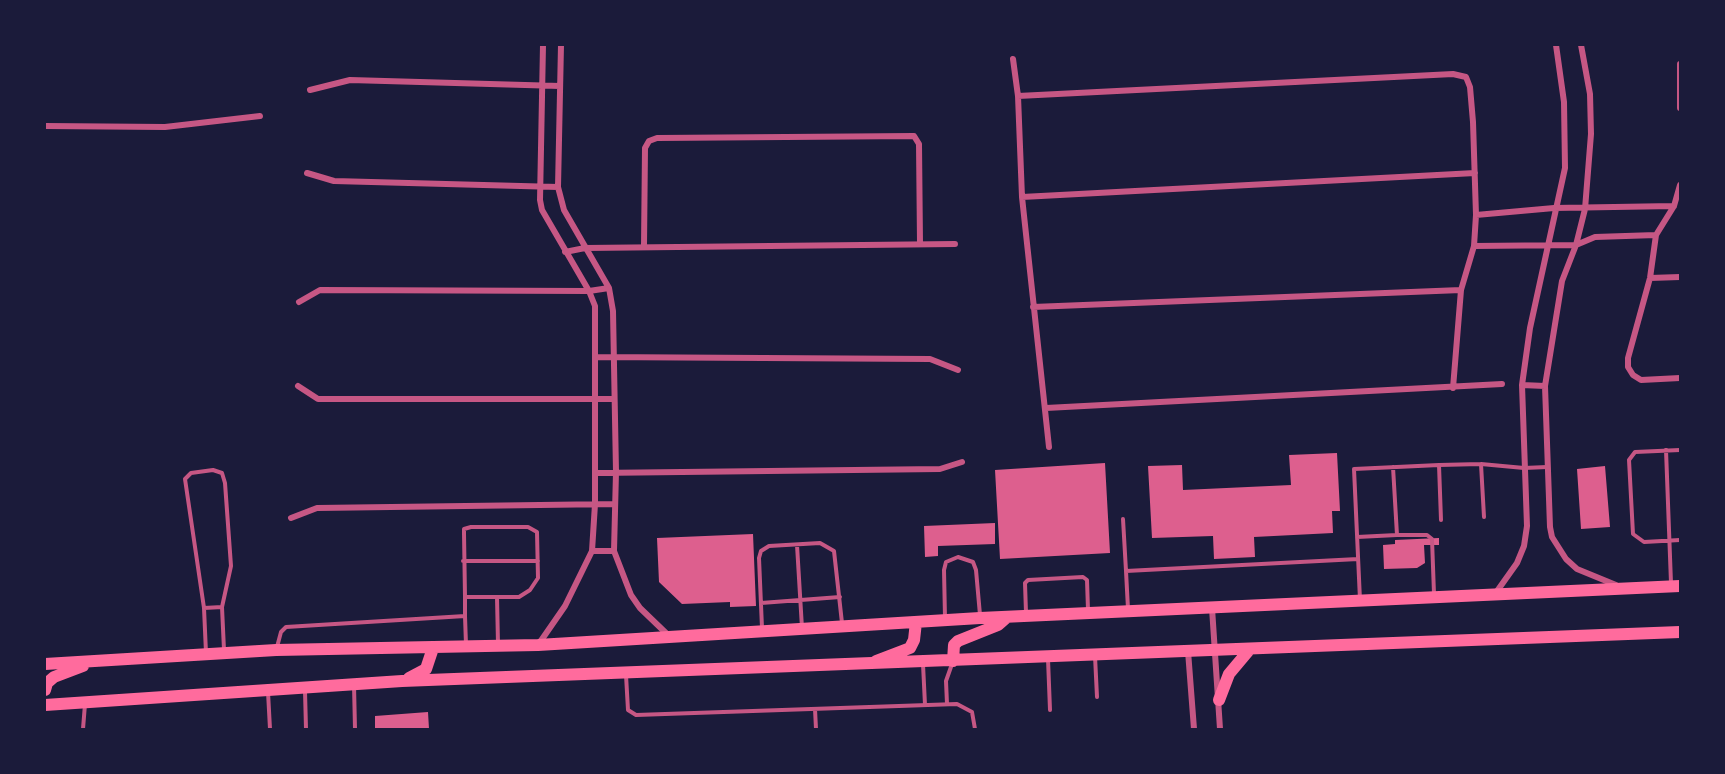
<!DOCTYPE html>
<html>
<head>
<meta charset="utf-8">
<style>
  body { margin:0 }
  #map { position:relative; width:1725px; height:774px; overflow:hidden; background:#1b1b3a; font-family:"Golos Text",sans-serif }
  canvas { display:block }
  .frame { position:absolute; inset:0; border:46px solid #1b1b3a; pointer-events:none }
</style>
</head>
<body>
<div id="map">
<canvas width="1725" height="774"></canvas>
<div class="frame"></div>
</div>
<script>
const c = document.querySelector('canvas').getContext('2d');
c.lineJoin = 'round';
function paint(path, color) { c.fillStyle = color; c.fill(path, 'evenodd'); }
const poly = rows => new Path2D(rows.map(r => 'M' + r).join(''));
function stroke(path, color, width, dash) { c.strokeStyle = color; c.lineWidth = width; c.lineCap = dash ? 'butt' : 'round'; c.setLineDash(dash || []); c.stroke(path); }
const building = poly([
  [1337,453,1340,511,1332,511,1333,533,1254,537,1255,557,1214,559,1213,536,1152,538,1148,466,1182,465,1183,490,1291,485,1289,455],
  [1105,463,1110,553,1000,559,995,470],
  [1605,466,1610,527,1581,529,1577,469],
  [995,523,995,544,938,546,938,556,925,557,924,526],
  [753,534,756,606,730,607,730,602,682,604,659,582,657,538],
  [1439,538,1439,545,1424,545,1425,563,1417,568,1384,569,1383,545,1395,544,1395,540],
  [428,712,429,729,375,729,375,716]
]);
const service = poly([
  [1666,450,1671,583],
  [1680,450,1635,452,1629,460,1633,534,1644,542,1680,540],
  [1481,464,1524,468,1547,467],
  [1439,465,1481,464,1484,517],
  [1123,519,1126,571,1358,559],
  [471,527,528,527,537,532,538,578,530,590,519,597,465,597,464,533,464,529,471,527],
  [1397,535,1427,535,1432,539,1434,594],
  [1357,537,1397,535,1393,467],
  [797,545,802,628],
  [463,561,538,561],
  [1126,571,1128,609],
  [497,597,498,644],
  [1360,600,1354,469,1439,465,1441,520],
  [761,603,840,597],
  [204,608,222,607],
  [1026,613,1025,583,1028,580,1083,577,1087,580,1088,610],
  [465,616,466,645],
  [945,618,944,570,946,562,958,557,973,562,976,570,980,615],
  [762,628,759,558,761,551,769,546,820,543,834,551,842,623],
  [277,647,281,632,286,627,465,616,465,597],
  [206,653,204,608,185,479,191,473,213,470,222,473,225,483,231,566,222,607,224,650],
  [1095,656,1097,697],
  [1048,659,1050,710],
  [923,664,925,705],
  [626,675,628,710,636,715,957,704,972,712,975,729],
  [354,685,355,729],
  [305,691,306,729],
  [268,692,270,729],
  [947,704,946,681,952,664],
  [815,709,816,729],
  [83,729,85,704]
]);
const minor = poly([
  [561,45,558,187,564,210,609,288,613,311,616,472,614,551,631,595,640,608,668,635],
  [1581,45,1590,94,1591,134,1585,209,1576,245,1562,281,1545,386,1550,527,1552,537,1566,559,1577,569,1616,585],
  [1013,59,1018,96,1022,197,1049,447],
  [1680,64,1680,108],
  [310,90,350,80,560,86],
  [1018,96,1453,74,1466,77,1470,87,1473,122,1476,215,1474,246,1461,290,1453,388],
  [45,126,165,127,260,116],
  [307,173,334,181,558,187],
  [1680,185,1674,206,1656,235,1650,278,1628,358,1628,367,1633,375,1641,380,1680,378],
  [1022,197,1475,173],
  [1476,215,1554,208,1674,206],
  [644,246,645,148,649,141,657,138,914,136,919,144,920,243],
  [1474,246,1576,245,1595,237,1656,235],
  [565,252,585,248,955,244],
  [1650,278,1680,277],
  [299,302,320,290,589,291,609,288],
  [1033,307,1461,290],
  [596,357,930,359,958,370],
  [1522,385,1545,386],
  [298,386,318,399,614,399],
  [1046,408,1502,384],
  [596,473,940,469,962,462],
  [291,518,317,508,614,504],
  [592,551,614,551],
  [1495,594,1517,563,1524,546,1527,526,1522,385,1530,328,1565,168,1564,102,1556,45],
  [1212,608,1220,729],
  [538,645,565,606,592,551,595,504,595,306,589,291,542,210,540,200,543,45],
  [1188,651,1194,729]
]);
const primary = poly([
  [876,661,910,648,914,640,916,622],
  [953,661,954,645,958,641,998,625,1006,618],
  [45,664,276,650,538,645,980,618,1680,586],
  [409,678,426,669,433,648],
  [45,690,47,683,54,677,83,666],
  [1219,700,1229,674,1250,649],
  [45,705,402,681,1680,632]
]);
paint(building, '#dd5f8e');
stroke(service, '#c65784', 4);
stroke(minor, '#c65784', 6);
stroke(primary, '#ff6b9d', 12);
</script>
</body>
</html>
